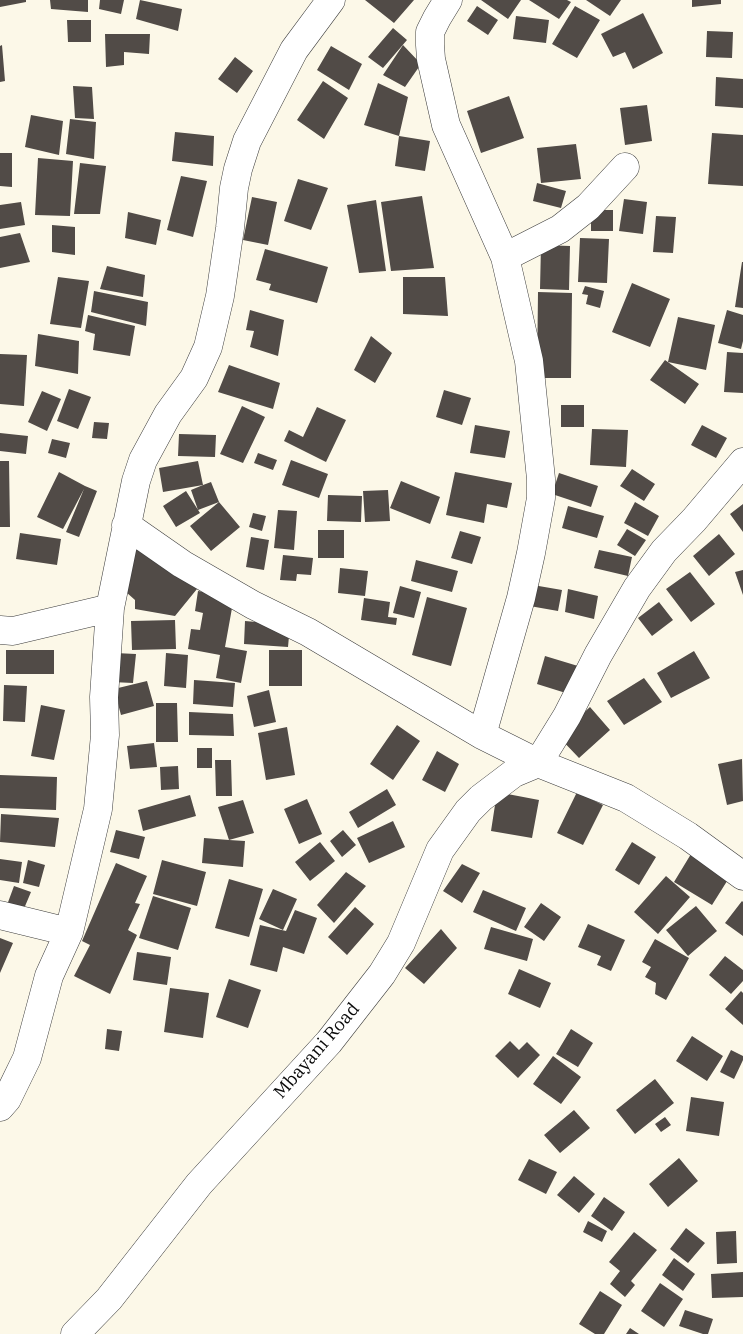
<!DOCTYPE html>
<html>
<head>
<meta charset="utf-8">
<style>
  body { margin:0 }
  canvas { display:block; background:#fcf8e8 }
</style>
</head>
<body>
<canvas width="743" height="1334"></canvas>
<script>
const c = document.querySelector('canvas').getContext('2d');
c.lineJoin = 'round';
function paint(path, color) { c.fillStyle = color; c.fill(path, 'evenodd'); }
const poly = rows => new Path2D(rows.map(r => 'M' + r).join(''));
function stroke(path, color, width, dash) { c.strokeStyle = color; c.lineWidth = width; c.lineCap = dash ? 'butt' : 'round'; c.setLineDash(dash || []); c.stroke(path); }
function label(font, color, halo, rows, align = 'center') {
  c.font = font + ' "IBM Plex Serif",serif'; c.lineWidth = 5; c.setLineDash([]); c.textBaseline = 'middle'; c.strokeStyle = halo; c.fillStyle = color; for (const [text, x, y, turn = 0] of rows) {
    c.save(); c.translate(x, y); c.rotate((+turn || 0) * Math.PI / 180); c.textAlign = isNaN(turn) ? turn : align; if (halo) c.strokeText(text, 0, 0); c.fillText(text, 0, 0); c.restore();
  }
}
const building = poly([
  [0,0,26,0,26,2,0,7],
  [50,0,88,0,88,12,51,9],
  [100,0,124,0,121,14,99,9],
  [140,0,182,9,178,31,136,19],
  [365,0,414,0,394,23],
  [481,0,521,0,508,19],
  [529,0,567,0,571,2,559,19],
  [586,0,621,0,610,16],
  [692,0,721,0,721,4,692,7],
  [477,6,498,20,488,35,467,21],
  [575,6,600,20,577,58,552,44],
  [643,13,663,53,633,69,625,52,613,57,601,34],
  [516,16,549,20,546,43,513,39],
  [67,20,91,20,91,42,68,42],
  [393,28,407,40,383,68,368,57],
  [707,31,733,32,732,58,706,57],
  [105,34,150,34,149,54,124,52,124,65,106,67],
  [2,45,5,81,0,82,0,46],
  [403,45,421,64,405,87,383,75],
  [331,46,362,64,349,90,317,70],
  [235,57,253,71,237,93,218,79],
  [716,77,743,79,743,108,715,106],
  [323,81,348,98,324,139,297,120],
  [378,83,408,97,399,136,364,125],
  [73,86,92,87,94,119,75,118],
  [509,96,524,138,481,153,467,111],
  [647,105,652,141,625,145,620,108],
  [31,115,63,121,59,155,25,147],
  [70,119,96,122,94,159,66,154],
  [175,132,214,136,213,166,172,161],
  [712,133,743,135,743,186,708,184],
  [399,136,430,141,425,171,395,166],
  [576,144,581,179,541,183,537,148],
  [0,153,12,153,12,187,0,186],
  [38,158,73,161,70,216,35,215],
  [80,163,106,166,100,214,74,214],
  [181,176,207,181,193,237,167,230],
  [298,179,328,188,311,230,284,221],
  [537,183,566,191,561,208,533,201],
  [422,196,434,268,391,271,381,202],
  [252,197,277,202,268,245,243,240],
  [624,199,647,202,643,234,619,231],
  [376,200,386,271,359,273,347,205],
  [21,202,25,225,0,229,0,205],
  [591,210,613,210,613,231,591,231],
  [128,212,161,220,156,245,125,238],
  [656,216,676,217,673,253,653,252],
  [52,225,75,227,75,255,52,252],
  [20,233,30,262,0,268,0,237],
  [580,238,609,239,607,283,578,282],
  [541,245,570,246,569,290,540,289],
  [265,249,328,267,317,303,269,290,271,284,256,280],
  [742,262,743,262,743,308,735,307],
  [107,266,145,275,143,297,100,289],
  [58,277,89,281,81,328,50,324],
  [403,277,445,277,448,316,403,314],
  [632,283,670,299,650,347,612,332],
  [585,286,604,291,600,308,586,304,588,295,582,294],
  [94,291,148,302,146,326,91,312],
  [538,292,572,293,571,378,537,378],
  [250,310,284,320,278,356,250,347,254,331,246,330],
  [727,310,743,315,743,341,741,349,718,343],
  [88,315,135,326,130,356,93,350,95,334,85,331],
  [678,317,715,325,706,370,668,362],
  [38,334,79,341,78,374,35,366],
  [371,336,392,353,375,383,354,370],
  [727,352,743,353,743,393,724,392],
  [0,354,27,355,24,406,0,404],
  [665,360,699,384,685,404,650,380],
  [229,365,280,383,273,409,218,392],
  [69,389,91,397,78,429,57,421],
  [444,390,471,398,462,425,436,417],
  [42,391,61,399,47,431,28,422],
  [561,405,584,405,584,427,561,427],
  [242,406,265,417,243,463,220,454],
  [317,407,346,420,326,462,284,441,289,430,303,437],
  [94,422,109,423,107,439,92,438],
  [475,425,510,431,505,458,470,453],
  [702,425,727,438,716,458,691,445],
  [592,429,628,430,626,467,590,465],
  [0,433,28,436,26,454,0,451],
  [179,434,216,435,215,457,178,456],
  [52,439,70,443,66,458,48,453],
  [258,453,277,460,273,470,254,463],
  [291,460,328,474,319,498,282,485],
  [0,461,9,461,10,527,0,527],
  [198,461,203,485,211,482,219,502,198,510,191,490,203,485,163,492,159,468],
  [632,469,655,484,644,501,620,486],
  [59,472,85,486,97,491,79,537,66,532,84,489,63,529,37,517],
  [455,472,512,483,507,508,487,504,484,523,446,515],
  [559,473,598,486,591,507,552,494],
  [401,481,440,497,430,524,390,508],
  [388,490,390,521,365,522,363,491],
  [186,491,200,513,176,527,163,506],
  [328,495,362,496,361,522,327,521],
  [219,502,240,527,211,551,190,526],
  [635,502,659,516,648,536,624,523],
  [743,504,743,532,730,514],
  [568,506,604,516,597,538,562,528],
  [278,510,297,511,294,550,274,548],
  [253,513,266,516,262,531,249,527],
  [627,529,646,540,635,556,617,545],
  [318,530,344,530,344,558,318,558],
  [460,531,481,537,472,564,451,558],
  [20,533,61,539,57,565,16,559],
  [719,534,735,554,709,576,693,556],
  [251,537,269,540,264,570,246,567],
  [136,542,197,589,175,616,135,609,135,600,126,592],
  [599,550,632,557,628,576,594,568],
  [283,555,313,558,311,575,297,574,296,581,280,580],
  [416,560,458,571,452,592,411,581],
  [340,568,368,571,365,596,338,593],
  [743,570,743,595,735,572],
  [690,572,715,604,691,622,666,589],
  [527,584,562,590,558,611,524,605],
  [400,586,421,592,414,618,393,613],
  [568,589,598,596,594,619,565,612],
  [198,591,234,597,225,647,247,651,241,683,216,678,220,655,188,649,191,629,200,630,203,613,195,611],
  [427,597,467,608,451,666,412,655],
  [364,598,390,602,388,617,397,618,396,625,361,620],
  [659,602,673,620,652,636,638,618],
  [175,620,176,649,132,650,131,621],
  [245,621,290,625,288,647,244,644],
  [6,650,54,650,54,674,6,674],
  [269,650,302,650,302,686,269,686],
  [694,651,710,678,671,698,657,673],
  [115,653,136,654,133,683,112,682],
  [166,653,188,655,186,688,164,686],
  [545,656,578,666,569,694,537,684],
  [644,678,662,702,624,725,607,701],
  [194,680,235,683,233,707,193,704],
  [147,681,154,706,121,715,114,689],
  [4,685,27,686,25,722,3,721],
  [269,690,276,722,254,727,247,696],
  [156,703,177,703,178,742,156,742],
  [41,705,65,710,54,760,31,756],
  [590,707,610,730,579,758,558,736],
  [189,712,233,714,234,736,189,735],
  [397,725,420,741,393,780,370,764],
  [287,727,295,775,266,780,258,733],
  [154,743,157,767,130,769,127,746],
  [197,748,212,748,212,768,197,768],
  [437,751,459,764,445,792,422,780],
  [742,759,743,801,727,805,718,764],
  [215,760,231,760,232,796,216,796],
  [178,766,179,789,161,790,160,767],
  [0,775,57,777,56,810,0,808],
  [387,789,396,805,358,828,349,812],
  [497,792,539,800,532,838,491,831],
  [577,792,603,805,583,845,557,833],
  [190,795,196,816,143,831,138,810],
  [307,799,322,834,299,844,284,809],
  [243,800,254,833,229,840,245,841,243,867,202,863,204,838,229,840,218,807],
  [1,814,59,818,55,847,0,842],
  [393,821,405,847,369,863,357,838],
  [116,830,145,837,139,859,110,852],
  [343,830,356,845,342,857,330,841],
  [320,842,335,861,310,881,295,862],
  [632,842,656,857,639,885,615,870],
  [691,854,729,878,712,905,674,882],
  [0,859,22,862,19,883,0,880],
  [28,860,45,865,39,887,23,883],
  [162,860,206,872,197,906,153,894],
  [116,863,147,876,135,903,140,904,128,930,137,935,110,994,74,976,90,945,82,941],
  [462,864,480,873,462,903,443,891],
  [346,872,366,886,334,923,317,905],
  [666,876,690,897,658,934,634,912],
  [229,879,263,889,249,937,215,928],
  [14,886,31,892,23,911,7,905],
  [273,889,297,899,283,930,259,919],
  [483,890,526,908,516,931,473,912],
  [153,896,191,908,178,950,139,938],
  [742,901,743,902,743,936,725,923],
  [541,903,561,917,544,941,524,927],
  [696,906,717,931,688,956,666,930],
  [355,907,374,924,347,955,328,937],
  [295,910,317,918,304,954,283,947,277,972,250,965,260,925,286,931],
  [588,924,625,940,611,971,597,965,601,956,578,947],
  [491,927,533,939,527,961,484,949],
  [441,929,457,948,424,984,405,968],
  [0,938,13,943,0,973],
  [655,939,689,958,666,1000,655,994,656,983,645,977,651,967,642,962],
  [137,952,171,957,167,985,133,980],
  [725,956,743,970,743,981,731,994,709,975],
  [519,969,551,983,540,1008,508,994],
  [229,979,261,990,248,1028,216,1017],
  [170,988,209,993,203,1038,164,1032],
  [741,991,743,993,743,1025,725,1009],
  [107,1029,122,1031,119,1051,105,1049],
  [571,1029,593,1043,578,1067,556,1054],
  [692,1036,723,1056,707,1081,676,1061],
  [510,1041,519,1050,527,1042,540,1055,518,1078,495,1056],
  [731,1050,743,1056,743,1060,734,1079,720,1072],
  [553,1056,581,1077,561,1104,533,1084],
  [655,1079,674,1103,635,1134,616,1110],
  [691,1097,724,1102,719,1136,686,1131],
  [574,1110,590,1128,560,1153,544,1135],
  [665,1117,671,1125,661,1132,655,1124],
  [679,1158,698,1181,668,1207,649,1184],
  [529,1159,557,1172,546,1194,518,1180],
  [574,1176,595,1194,579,1213,557,1195],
  [604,1197,625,1212,612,1231,591,1216],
  [588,1221,607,1231,602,1242,583,1232],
  [686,1228,705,1243,688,1263,670,1249],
  [736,1231,737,1263,717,1264,716,1232],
  [634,1232,657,1250,631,1281,635,1285,625,1297,610,1284,620,1271,609,1262],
  [674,1258,695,1274,683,1291,662,1275],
  [743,1272,743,1297,712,1298,711,1274],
  [660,1283,683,1299,664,1327,641,1311],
  [600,1291,622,1305,604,1334,595,1334,579,1324],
  [685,1310,713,1319,708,1334,703,1334,679,1326],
  [630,1328,639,1334,626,1334]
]);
const minor = poly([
  [448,0,437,18,430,32,430,45,431,59,446,125,505,257,529,361,541,479,541,498,531,553,521,598,482,735],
  [505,257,560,229,588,207,625,167],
  [126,525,182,564,253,605,308,632,482,735,538,763,626,798,688,836,743,876],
  [0,630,13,631,110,608],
  [0,915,69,932],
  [0,1107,7,1099,27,1058,49,976,69,932,98,809,105,735,104,697,110,608,136,481,143,460,168,414,194,378,208,347,220,296,230,228,234,188,238,169,247,141,294,50,331,0],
  [75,1334,109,1299,199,1184,329,1042,382,974,401,943,440,850,468,811,481,798,514,773,538,763,567,716,598,655,637,588,664,551,694,520,743,462]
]);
const streetNames = [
  ["Mbayani Road",317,1051,-49]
];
paint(building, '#514b47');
stroke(minor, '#3c3c3c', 29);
stroke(minor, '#fff', 28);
label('18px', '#090909', '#fff', streetNames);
</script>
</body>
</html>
